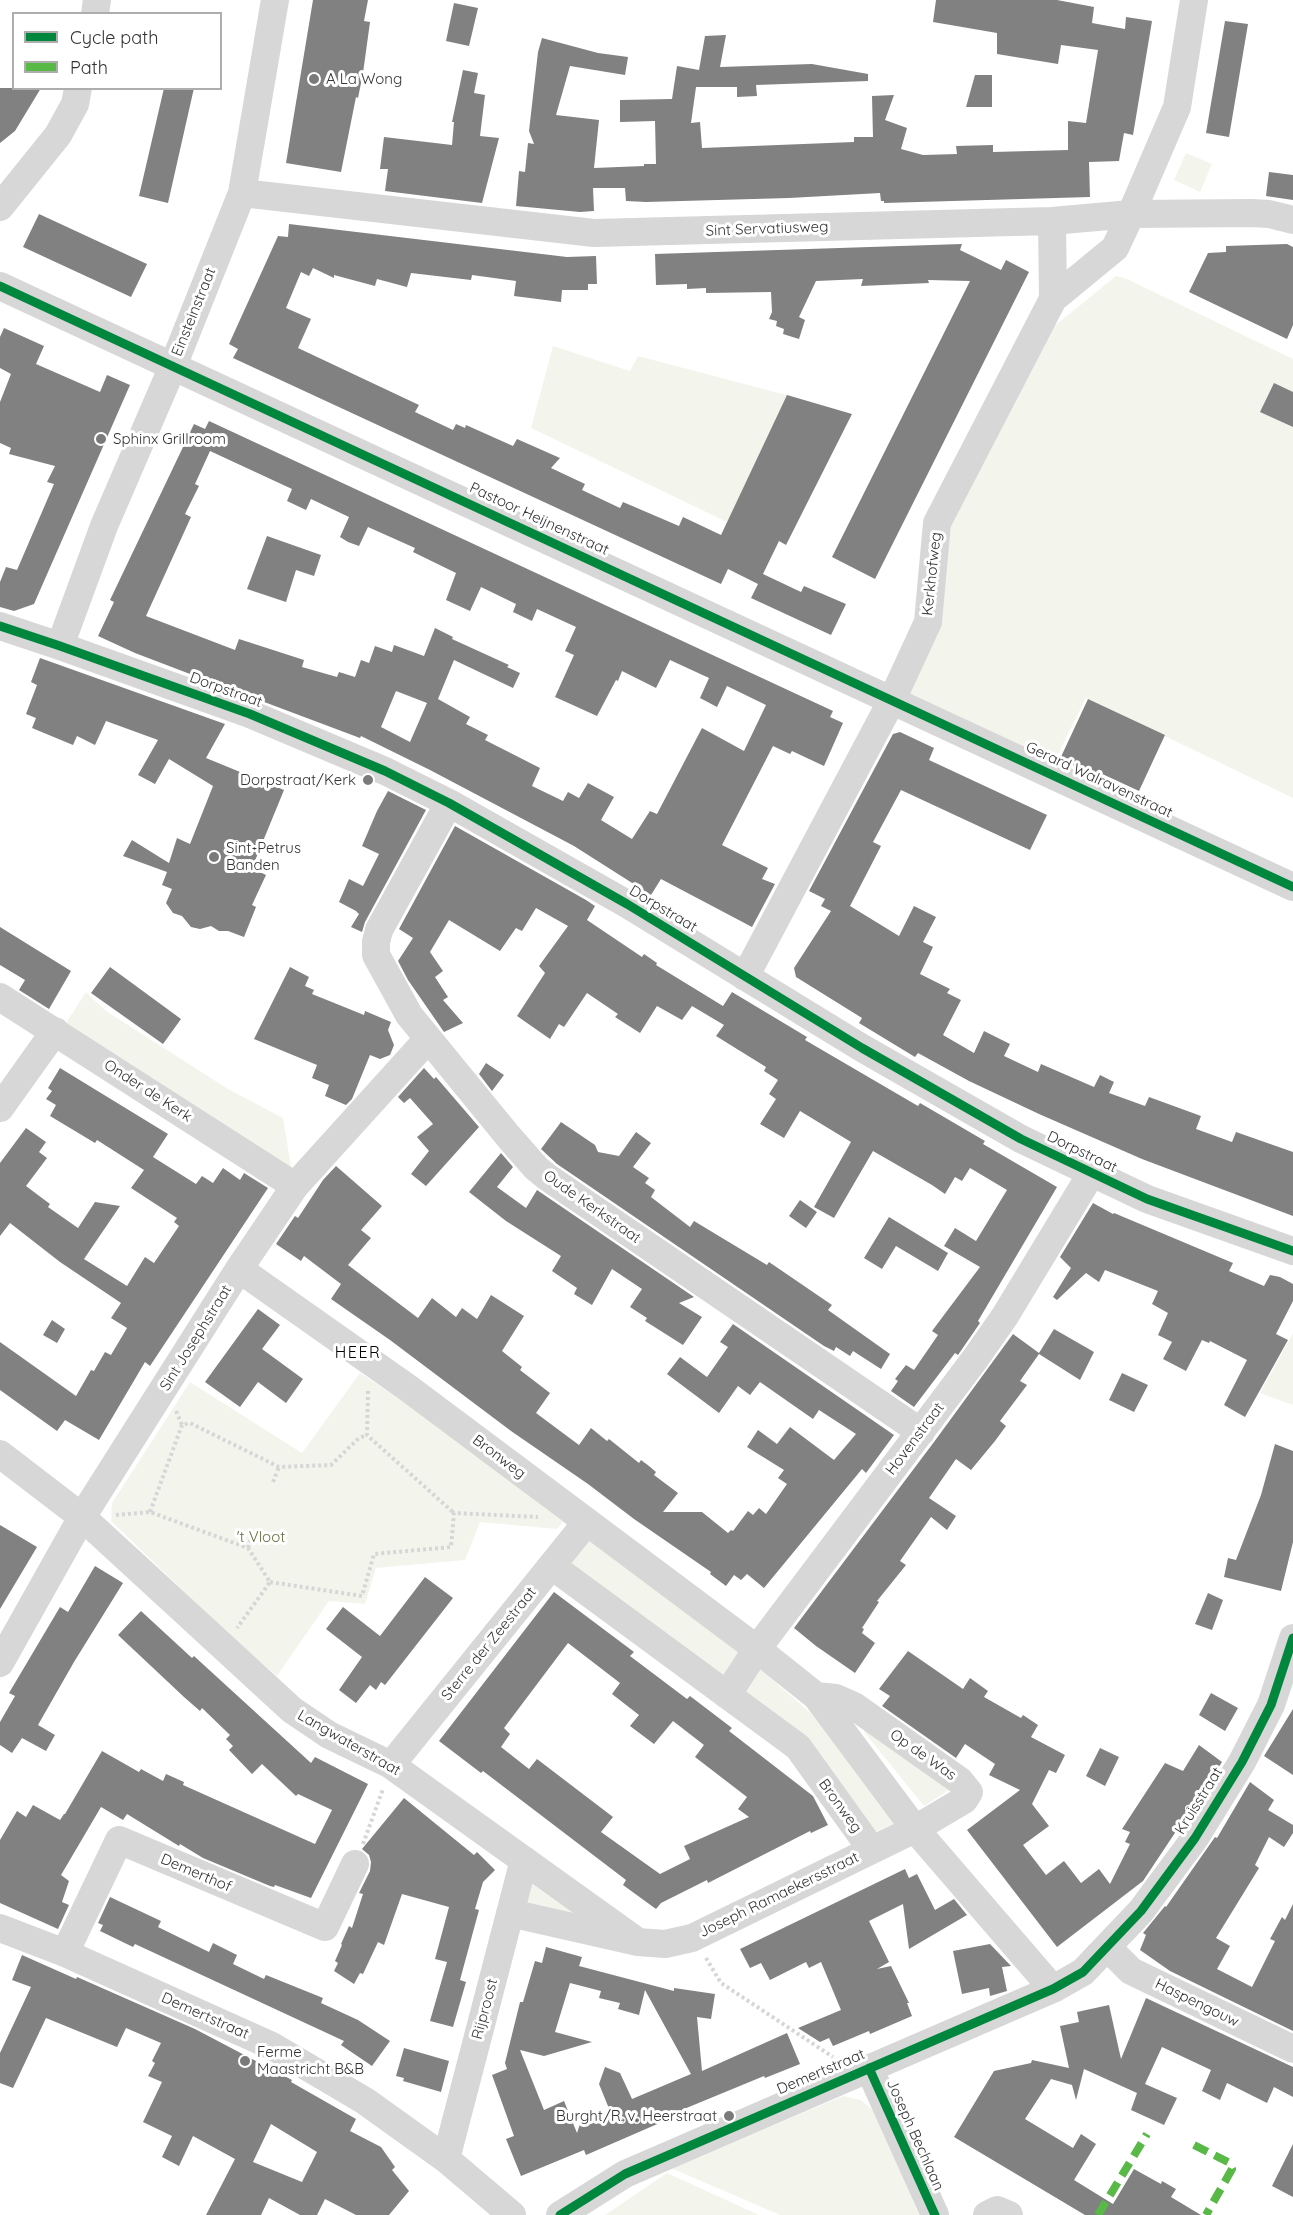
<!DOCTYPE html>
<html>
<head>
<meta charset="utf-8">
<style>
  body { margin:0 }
  #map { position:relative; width:1293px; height:2215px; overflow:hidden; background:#fff; font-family:Quicksand,sans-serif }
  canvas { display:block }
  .legend { position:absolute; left:12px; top:12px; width:210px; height:78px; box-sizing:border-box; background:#fff; border:2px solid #adadad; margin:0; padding:8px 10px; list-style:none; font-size:18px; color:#333 }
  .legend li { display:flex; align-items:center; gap:12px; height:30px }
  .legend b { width:30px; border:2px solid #adadad }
</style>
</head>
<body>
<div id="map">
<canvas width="1293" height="2215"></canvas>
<ul class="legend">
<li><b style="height:8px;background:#00873e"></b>Cycle path</li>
<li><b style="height:8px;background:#58b947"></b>Path</li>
</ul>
</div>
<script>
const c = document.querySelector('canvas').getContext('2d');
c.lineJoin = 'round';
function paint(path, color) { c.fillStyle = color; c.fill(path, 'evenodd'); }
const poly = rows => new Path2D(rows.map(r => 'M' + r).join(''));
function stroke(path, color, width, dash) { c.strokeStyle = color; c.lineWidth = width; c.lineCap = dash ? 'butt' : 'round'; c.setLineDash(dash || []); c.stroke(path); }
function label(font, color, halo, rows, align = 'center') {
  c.font = font + ' Quicksand,sans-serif'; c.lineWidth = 6; c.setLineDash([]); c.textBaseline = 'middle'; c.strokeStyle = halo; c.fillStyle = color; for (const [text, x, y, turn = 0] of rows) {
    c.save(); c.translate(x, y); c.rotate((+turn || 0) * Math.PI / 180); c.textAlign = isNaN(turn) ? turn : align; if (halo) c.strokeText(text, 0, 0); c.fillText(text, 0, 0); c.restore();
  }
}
const green = poly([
  [1186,153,1212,164,1200,192,1174,180],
  [1116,276,1127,279,1293,359,1293,798,1086,698,1053,764,903,690,951,520,1052,328],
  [553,346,630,371,638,356,790,396,727,522,531,428],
  [86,992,106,1011,228,1089,283,1118,291,1167,62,1029],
  [1293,1333,1293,1405,1260,1393],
  [360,1373,418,1411,563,1522,557,1529,480,1522,465,1560,376,1568,365,1604,329,1601,277,1676,232,1638,111,1521,112,1503,190,1382,302,1453],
  [583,1541,591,1542,743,1654,821,1722,895,1823,871,1834,854,1805,564,1559],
  [866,1729,952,1788,924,1806,864,1732],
  [526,1865,627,1937,514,1910],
  [843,2096,861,2100,876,2113,919,2215,780,2215,671,2168],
  [667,2173,759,2215,605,2215]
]);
const building = poly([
  [313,0,368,0,364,21,370,22,363,73,358,98,356,97,341,172,286,163],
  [936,0,1057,0,1094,7,1092,23,1125,29,1126,17,1152,21,1133,135,1124,133,1119,161,1089,162,1090,197,884,203,884,201,881,201,880,193,789,198,646,202,626,201,625,188,593,188,594,211,580,212,516,206,519,171,525,172,528,143,534,144,529,131,538,52,542,38,598,53,628,57,625,75,570,66,556,115,599,120,594,168,644,166,644,164,656,164,655,121,620,122,620,100,672,99,677,66,699,70,705,36,726,35,720,67,812,64,868,74,868,81,756,85,757,96,737,97,737,87,696,87,691,123,700,122,702,148,854,142,854,137,873,137,872,96,894,95,885,120,907,128,901,149,923,155,957,154,956,146,993,145,993,152,1068,150,1068,121,1086,123,1098,50,1061,45,1058,64,997,54,997,33,933,22],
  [454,3,478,8,469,46,446,41],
  [1225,21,1248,24,1229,137,1206,133],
  [463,70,478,73,474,93,485,95,480,136,499,138,482,203,385,191,388,169,380,169,384,137,452,145,454,122,452,122],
  [975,75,992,75,992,107,966,107],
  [0,88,41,88,15,131,0,143],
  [164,88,194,88,168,203,139,196],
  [1269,172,1293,175,1293,200,1266,196],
  [39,214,147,264,131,297,23,247],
  [289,224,567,257,596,256,597,284,588,284,588,290,562,290,561,302,514,296,516,281,472,275,471,280,411,273,407,287,377,279,375,286,334,275,334,278,313,268,309,276,301,272,286,308,311,319,298,348,419,405,415,412,453,430,456,424,465,428,466,425,513,446,517,439,560,458,551,468,585,484,582,490,620,508,623,502,679,526,683,517,721,535,787,395,852,414,786,545,779,541,763,574,801,592,804,586,846,604,831,635,751,598,758,584,728,569,721,584,233,358,238,349,229,344,278,236,288,237],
  [962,244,960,250,1001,270,1006,260,1029,272,875,579,832,557,970,281,928,280,929,283,861,286,863,279,816,281,799,317,805,320,799,339,783,334,784,329,776,326,777,321,769,319,772,312,771,292,706,293,706,288,687,289,687,284,656,285,655,254],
  [1287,244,1293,247,1293,325,1287,339,1189,292,1208,253,1226,252,1226,246],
  [4,328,44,346,36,364,100,392,107,375,130,385,34,604,14,611,0,607,0,582,6,567,17,570,54,484,47,482,55,466,9,454,11,448,0,443,0,402,11,374,0,368,0,337],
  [1274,383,1293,392,1293,427,1260,412],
  [209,421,833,711,830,717,843,723,824,766,792,751,790,754,773,746,722,845,768,868,762,879,775,884,752,927,661,879,651,895,574,846,430,770,361,736,360,738,211,682,135,653,98,636,114,602,110,600,194,424,205,429],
  [210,451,292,489,287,501,306,510,311,499,349,517,340,537,348,542,359,546,368,527,415,548,413,552,456,573,446,600,470,611,481,587,516,604,513,612,532,621,537,609,576,627,565,651,574,655,555,697,597,716,616,680,618,681,622,671,656,688,670,660,709,678,700,698,717,707,727,686,766,705,744,751,702,728,657,814,650,811,632,839,601,820,614,797,588,783,579,798,568,792,563,801,532,786,540,768,485,740,488,735,466,724,470,717,438,699,454,660,513,688,520,673,507,667,509,665,452,639,453,637,435,628,424,656,394,645,392,652,375,646,369,663,361,660,355,677,339,672,337,677,302,667,304,660,239,639,235,650,146,616,191,517,185,514,199,486,195,484],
  [396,691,427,703,410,742,381,727],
  [267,536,321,555,314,576,296,570,286,602,247,589],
  [40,658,225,724,206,758,284,790,252,868,266,875,252,905,256,907,244,937,228,931,219,931,211,926,200,929,191,927,182,916,173,913,166,903,172,889,162,885,167,872,123,856,132,840,169,863,177,838,190,844,213,786,169,759,155,784,138,775,158,740,106,721,95,745,77,736,73,745,32,728,36,718,26,714,37,685,31,682],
  [1088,699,1165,735,1139,791,1098,772,1096,776,1060,759],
  [900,732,934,748,929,760,1047,815,1030,850,901,790,873,842,881,846,850,906,899,936,914,906,936,917,923,942,933,947,920,974,950,989,947,993,961,1000,943,1035,974,1053,984,1031,1010,1044,1004,1056,1038,1072,1041,1064,1094,1087,1100,1075,1114,1082,1109,1093,1145,1106,1149,1097,1201,1116,1196,1129,1232,1142,1236,1132,1293,1152,1293,1216,1142,1159,1039,1114,969,1081,918,1053,915,1057,859,1023,862,1018,796,977,794,968,831,911,821,906,825,899,809,891,893,734],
  [388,791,426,810,365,922,362,932,351,927,359,914,356,911,339,902,349,879,363,886,379,854,362,846,377,811],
  [455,826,586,900,595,906,587,920,642,957,644,954,657,963,656,965,723,1006,732,992,807,1037,805,1040,918,1106,920,1103,985,1141,983,1144,1057,1187,978,1321,980,1323,958,1355,955,1353,914,1407,891,1391,898,1381,895,1379,906,1365,914,1370,938,1335,932,1331,980,1267,944,1246,955,1228,976,1241,1007,1190,970,1168,962,1181,955,1177,945,1194,932,1185,873,1151,834,1218,814,1207,851,1142,800,1111,784,1138,760,1124,776,1099,769,1094,778,1080,764,1071,766,1067,716,1036,724,1025,692,1006,682,1020,657,1006,640,1033,615,1017,618,1014,587,993,564,1027,559,1024,550,1039,517,1016,545,973,539,966,568,926,536,908,522,931,516,928,500,951,449,920,430,952,443,971,435,977,448,997,443,1000,463,1023,444,1032,408,980,398,961,413,938,399,929],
  [0,927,71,971,49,1009,19,990,25,980,0,965],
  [110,967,181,1019,163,1044,91,993],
  [290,967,309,977,305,986,314,990,312,994,364,1015,365,1011,391,1022,388,1030,394,1045,390,1055,380,1059,370,1055,352,1099,346,1105,325,1096,329,1085,312,1078,317,1065,254,1039],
  [486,1063,504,1075,492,1091,479,1074],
  [60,1068,168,1134,153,1157,196,1184,202,1176,213,1183,223,1168,240,1180,244,1173,268,1188,150,1366,145,1362,99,1440,65,1420,57,1431,0,1390,0,1342,76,1396,91,1370,94,1371,105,1352,111,1355,127,1328,111,1318,121,1303,60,1262,10,1223,0,1236,0,1163,26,1128,46,1142,39,1152,47,1158,26,1186,50,1204,48,1207,78,1228,95,1202,120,1206,84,1259,127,1286,145,1257,154,1263,179,1226,174,1222,177,1218,131,1188,144,1170,97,1140,95,1143,50,1116,56,1105,46,1099,52,1091,48,1088],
  [424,1068,434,1079,436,1077,479,1127,426,1186,411,1174,429,1151,417,1137,433,1124,410,1098,404,1103,398,1097],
  [561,1122,595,1145,598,1152,619,1156,636,1132,651,1143,633,1167,649,1178,645,1183,655,1190,651,1197,690,1227,694,1221,767,1265,769,1262,832,1305,828,1310,890,1354,881,1369,853,1351,850,1356,836,1347,834,1351,824,1346,557,1164,541,1149],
  [501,1153,513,1167,497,1187,526,1208,537,1190,694,1297,679,1303,702,1317,683,1345,645,1321,647,1318,630,1307,642,1289,612,1269,592,1305,574,1294,577,1288,552,1271,561,1256,506,1221,469,1192],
  [336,1166,382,1206,361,1230,371,1238,348,1265,418,1318,432,1298,456,1317,462,1308,477,1319,491,1295,524,1316,502,1351,522,1367,520,1370,550,1393,536,1413,579,1445,591,1428,607,1441,609,1439,639,1463,641,1460,649,1466,656,1472,654,1475,678,1493,663,1512,702,1512,728,1533,731,1530,733,1531,748,1511,753,1515,759,1508,766,1514,787,1484,778,1478,784,1470,747,1447,758,1430,777,1444,790,1427,834,1460,856,1434,819,1410,813,1419,760,1382,750,1395,738,1386,719,1413,667,1374,680,1357,707,1377,728,1347,720,1342,733,1324,894,1435,866,1473,862,1469,764,1588,747,1574,741,1580,734,1575,726,1586,710,1574,711,1572,634,1519,588,1484,511,1431,390,1340,331,1299,341,1284,304,1256,301,1261,276,1244,295,1216,298,1218,323,1180],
  [800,1200,817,1212,806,1228,789,1216],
  [1093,1203,1113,1214,1114,1213,1233,1263,1229,1271,1264,1286,1270,1275,1280,1277,1293,1284,1293,1301,1276,1334,1288,1340,1245,1417,1224,1405,1247,1360,1210,1341,1209,1343,1202,1340,1186,1371,1163,1359,1172,1342,1158,1335,1168,1313,1152,1304,1158,1291,1105,1270,1099,1282,1086,1273,1057,1300,1053,1297,1071,1268,1060,1257],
  [889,1217,948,1253,938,1271,896,1246,882,1269,864,1258],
  [258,1309,280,1325,262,1349,303,1379,286,1403,258,1382,240,1407,205,1382],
  [52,1320,65,1329,57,1343,43,1335],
  [1054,1329,1094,1352,1080,1380,1039,1354,1020,1381,1027,1385,1000,1421,1006,1426,995,1441,971,1470,956,1459,929,1498,956,1516,947,1530,931,1517,900,1561,906,1565,877,1601,879,1602,862,1628,864,1629,862,1633,875,1643,855,1673,816,1646,794,1628,934,1442,1013,1334,1039,1353],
  [1122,1373,1148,1385,1134,1412,1109,1400],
  [1275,1444,1293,1451,1293,1542,1281,1591,1224,1577,1228,1558,1236,1560,1261,1495],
  [0,1525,37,1547,0,1609],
  [95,1566,123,1583,74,1662,38,1725,55,1735,46,1751,22,1738,12,1753,0,1745,0,1722,15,1696,9,1693,60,1607,68,1612],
  [425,1577,453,1598,385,1685,381,1682,376,1690,370,1685,356,1703,339,1690,362,1657,326,1629,343,1607,380,1636],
  [554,1592,634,1652,630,1656,687,1699,690,1696,732,1728,729,1731,813,1796,828,1825,811,1833,810,1831,708,1883,707,1880,661,1903,656,1909,623,1885,626,1880,483,1771,481,1773,439,1741],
  [568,1643,620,1683,612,1694,639,1715,630,1726,654,1744,673,1721,704,1745,695,1757,747,1797,738,1809,749,1817,684,1846,690,1859,660,1874,601,1832,613,1817,537,1759,529,1769,501,1747,510,1734,504,1728],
  [1208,1593,1223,1600,1212,1630,1195,1624],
  [141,1611,192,1658,194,1656,311,1763,315,1757,368,1784,311,1898,275,1885,274,1887,270,1886,203,1858,180,1844,179,1846,127,1814,123,1820,101,1807,61,1875,69,1881,62,1902,69,1905,58,1929,0,1903,0,1840,17,1811,26,1817,33,1805,60,1820,64,1814,65,1814,102,1751,139,1772,141,1769,163,1781,166,1774,184,1782,183,1785,315,1844,332,1810,298,1794,296,1796,262,1764,252,1774,229,1750,233,1746,226,1739,230,1735,202,1708,200,1711,184,1697,118,1635],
  [908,1651,963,1689,970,1678,988,1691,984,1697,1021,1718,1023,1715,1038,1725,1031,1737,1065,1755,1056,1773,1049,1770,1032,1804,1049,1826,1023,1845,1046,1875,1064,1861,1081,1883,1099,1869,1110,1884,1130,1844,1125,1842,1130,1832,1122,1829,1165,1763,1183,1771,1199,1745,1222,1762,1143,1881,1057,1947,967,1830,1020,1790,989,1775,995,1764,965,1744,956,1758,882,1706,890,1696,879,1689],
  [1211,1693,1238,1708,1225,1731,1199,1715],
  [1293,1709,1293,1775,1264,1756],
  [1100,1748,1119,1757,1105,1786,1086,1776],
  [1250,1782,1274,1800,1268,1810,1293,1825,1293,1833,1284,1847,1269,1837,1255,1865,1259,1868,1216,1938,1230,1946,1217,1969,1252,1987,1275,1941,1270,1939,1282,1917,1285,1920,1293,1904,1293,2031,1170,1971,1140,1950,1146,1935,1143,1933,1165,1906,1166,1907,1215,1837,1217,1838],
  [404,1798,474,1855,477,1852,495,1870,483,1882,475,1909,479,1910,460,1980,466,1982,453,2027,430,2021,447,1962,435,1959,449,1907,402,1894,384,1945,378,1942,363,1974,360,1973,354,1984,334,1971,338,1963,335,1961,342,1945,341,1944,349,1926,352,1928,363,1894,359,1893,370,1871,371,1862,369,1855,362,1849],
  [905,1869,909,1878,917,1874,935,1910,954,1899,967,1915,909,1949,903,1904,869,1921,889,1962,877,1969,891,1966,909,2003,907,2003,912,2016,870,2034,869,2031,833,2046,829,2038,820,2042,798,2028,841,2010,821,1962,809,1968,806,1962,770,1980,761,1963,750,1968,740,1949],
  [110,1897,161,1921,158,1927,209,1952,213,1943,237,1955,233,1964,264,1979,266,1975,323,1998,321,2003,358,2020,390,2041,372,2066,341,2045,344,2041,135,1944,133,1947,100,1931,103,1925,98,1923],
  [990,1944,1011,1966,1002,1967,1007,1991,990,1996,989,1988,962,1994,953,1951],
  [546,1947,582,1957,579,1966,674,1991,674,1988,715,1994,711,2019,697,2017,702,2071,787,2033,800,2064,765,2078,764,2076,684,2109,685,2112,586,2155,584,2150,521,2176,506,2139,514,2136,492,2075,507,2069,505,2063,520,2002,523,2002,535,1961,542,1963],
  [570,1983,601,1991,599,1998,620,2003,618,2009,639,2015,645,1990,691,2074,632,2099,620,2073,605,2067,599,2084,610,2111,580,2124,577,2133,564,2101,544,2110,520,2050,544,2056,592,2042,555,2032],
  [22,1955,76,1979,77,1977,195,2029,292,2080,291,2082,356,2119,350,2131,381,2147,395,2167,392,2170,409,2191,389,2215,356,2215,325,2199,317,2215,300,2215,269,2198,261,2215,206,2215,235,2159,193,2136,179,2166,162,2157,172,2136,143,2122,162,2082,148,2076,155,2063,152,2061,161,2043,126,2028,117,2047,46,2018,13,2088,0,2083,0,2053,31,1987,12,1980],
  [271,2124,317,2152,302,2182,253,2162],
  [1146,1998,1293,2067,1293,2097,1274,2087,1267,2103,1227,2083,1220,2100,1202,2091,1211,2070,1162,2047,1145,2084,1177,2098,1164,2125,1131,2110,1137,2093,1084,2069,1076,2100,1072,2085,1051,2079,1025,2119,1073,2148,1081,2134,1096,2144,1074,2180,1113,2204,1134,2169,1161,2184,1162,2181,1176,2189,1171,2197,1201,2215,1085,2215,954,2137,994,2071,1031,2063,1032,2060,1069,2068,1060,2026,1079,2022,1077,2012,1109,2005,1121,2059],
  [404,2048,449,2061,441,2092,403,2081,404,2078,396,2076],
  [1293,2144,1293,2197,1272,2186]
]);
const path = poly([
  [368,1391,367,1435,454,1513],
  [176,1411,182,1425,190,1423,279,1467,331,1465,359,1438,367,1435],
  [273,1482,279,1467],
  [150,1512,182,1425],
  [116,1515,150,1512,248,1548,270,1582,237,1628],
  [248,1548,253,1533],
  [270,1582,362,1596,374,1554,451,1547,454,1513,538,1517],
  [363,1844,383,1789],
  [706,1958,721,1983,833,2057]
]);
const minor = poly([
  [95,14,97,0],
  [242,193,594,233,1052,221,1131,214,1251,213,1269,214,1293,220],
  [0,207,58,135,75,104,78,88],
  [1052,221,1053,299],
  [0,286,1293,887],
  [0,626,60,646,250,714,385,771,449,803,627,904,862,1048,1021,1139,1147,1199,1293,1251],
  [60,646,104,526,173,366,242,193,275,0],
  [449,803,379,930,376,942,376,955,409,1015,508,1136,536,1168,547,1177,921,1432],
  [745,977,892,700,928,622,937,523,1053,299,1115,248,1131,214,1177,107,1194,0],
  [0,997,295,1186],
  [0,1108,55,1031],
  [239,1269,408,1388,757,1649,816,1696,915,1829,1053,1989],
  [0,1454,82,1517,292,1710,329,1735,391,1765,638,1942],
  [552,1566,798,1747,872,1850],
  [0,1663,82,1517,239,1269,295,1186,428,1039],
  [727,1695,757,1649,975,1359,1005,1316,1091,1174],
  [391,1765,586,1523],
  [510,1913,638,1942,665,1944,692,1938,915,1829,964,1800,969,1792,960,1781,854,1706,836,1698,816,1696],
  [0,1928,65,1953,272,2046,365,2101,446,2159,512,2215],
  [1108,1948,1131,1971,1293,2049],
  [65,1953,119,1840,325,1927,355,1864],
  [869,2068,935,2215],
  [446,2159,524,1860],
  [560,2215,625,2174,1053,1989,1083,1972,1141,1911,1195,1838,1242,1762,1271,1705,1293,1638],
  [987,2215,997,2210,1009,2215]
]);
const quiet = poly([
  [1194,2145,1228,2162,1232,2169,1206,2215],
  [1098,2215,1147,2134]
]);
const cycleway = poly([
  [0,286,1293,887],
  [0,626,60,646,250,714,385,771,449,803,627,904,862,1048,1021,1139,1147,1199,1293,1251],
  [869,2068,935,2215],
  [560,2215,625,2174,1053,1989,1083,1972,1141,1911,1195,1838,1242,1762,1271,1705,1293,1638]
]);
const markers = [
  [314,79,6,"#7a7a7a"],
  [101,439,6,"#7a7a7a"],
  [368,780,6,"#7a7a7a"],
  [214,857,6,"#7a7a7a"],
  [245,2061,6,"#7a7a7a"],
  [729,2116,6,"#7a7a7a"]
];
const poiNames = [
  ["A La Wong",326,79],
  ["Sphinx Grillroom",113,439],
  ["Dorpstraat/Kerk",356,780,"right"],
  ["Sint-Petrus",226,848],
  ["Banden",226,865],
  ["Ferme",257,2052],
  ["Maastricht B&B",257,2069],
  ["Burght/R. v. Heerstraat",717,2116,"right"]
];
const streetNames = [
  ["Sint Servatiusweg",767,229,-2],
  ["Einsteinstraat",194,312,-68],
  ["Pastoor Heijnenstraat",539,519,25],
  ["Kerkhofweg",932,574,-84],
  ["Dorpstraat",226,690,20],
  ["Gerard Walravenstraat",1099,780,25],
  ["Dorpstraat",663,909,31],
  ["Onder de Kerk",148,1091,33],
  ["Dorpstraat",1082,1152,26],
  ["Oude Kerkstraat",592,1207,35],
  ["Sint Josephstraat",196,1338,-58],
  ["Hovenstraat",915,1439,-53],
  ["Bronweg",499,1457,37],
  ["Sterre der Zeestraat",489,1644,-51],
  ["Langwaterstraat",349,1743,30],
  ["Op de Was",923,1755,35],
  ["Kruisstraat",1199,1801,-58],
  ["Bronweg",840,1806,54],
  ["Demerthof",196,1873,23],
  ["Joseph Ramaekersstraat",779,1895,-26],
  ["Haspengouw",1197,2003,26],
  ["Rijproost",485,2009,-75],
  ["Demertstraat",205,2016,24],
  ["Demertstraat",821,2072,-23],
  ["Joseph Bechlaan",915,2135,66]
];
const parkNames = [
  ["'t Vloot",261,1537]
];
const neighbourhoodNames = [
  ["HEER",358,1353]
];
paint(green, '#f3f5ed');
paint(building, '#818181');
stroke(path, '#d6d6d6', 4, [3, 3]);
stroke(minor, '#d7d7d7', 28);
stroke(quiet, '#58b947', 8, [15, 8]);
stroke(cycleway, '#00873e', 9);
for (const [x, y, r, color] of markers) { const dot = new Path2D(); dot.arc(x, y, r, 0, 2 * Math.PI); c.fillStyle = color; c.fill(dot); stroke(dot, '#fff', 2); }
label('15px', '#333', '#fff', poiNames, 'left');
label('15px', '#333', '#fff', streetNames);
label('15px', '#63723d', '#fff', parkNames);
c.letterSpacing = '1.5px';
label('16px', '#000', '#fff', neighbourhoodNames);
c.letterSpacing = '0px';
</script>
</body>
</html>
